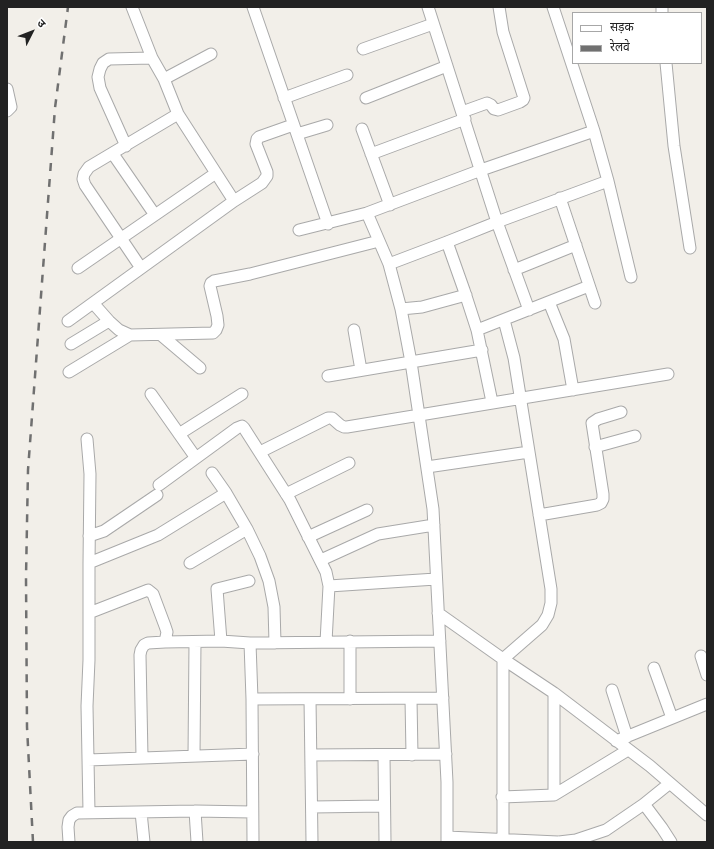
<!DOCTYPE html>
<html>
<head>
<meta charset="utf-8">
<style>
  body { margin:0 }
  #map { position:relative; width:714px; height:849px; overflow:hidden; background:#f2efe9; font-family:Raleway,"Noto Sans Devanagari",sans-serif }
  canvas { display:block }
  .frame { position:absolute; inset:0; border:8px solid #222; pointer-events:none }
  .legend { position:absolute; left:572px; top:12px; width:130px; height:52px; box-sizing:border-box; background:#fff; border:1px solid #a7a7a7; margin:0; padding:5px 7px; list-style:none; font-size:12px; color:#222 }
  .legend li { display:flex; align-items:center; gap:8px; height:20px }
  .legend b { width:20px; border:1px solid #a7a7a7 }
  .north { position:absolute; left:12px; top:12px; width:40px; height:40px; -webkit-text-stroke:3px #fff; paint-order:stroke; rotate:48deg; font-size:11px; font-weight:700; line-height:16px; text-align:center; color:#222 }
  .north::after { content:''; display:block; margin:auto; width:14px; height:18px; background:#222; clip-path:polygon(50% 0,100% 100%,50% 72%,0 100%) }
</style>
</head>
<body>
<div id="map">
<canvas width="714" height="849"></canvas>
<div class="frame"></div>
<ul class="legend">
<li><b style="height:5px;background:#fff"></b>सड़क</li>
<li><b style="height:5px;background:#707070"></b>रेलवे</li>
</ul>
<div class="north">उ</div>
</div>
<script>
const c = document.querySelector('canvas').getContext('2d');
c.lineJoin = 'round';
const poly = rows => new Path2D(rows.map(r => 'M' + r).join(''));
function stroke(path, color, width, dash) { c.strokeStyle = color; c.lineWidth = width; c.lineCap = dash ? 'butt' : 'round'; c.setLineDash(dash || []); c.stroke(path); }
const minor = poly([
  [132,7,152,58,164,79,178,114,234,201],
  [253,7,328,224],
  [428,7,497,222,529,310],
  [662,7,662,13],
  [363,49,433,24],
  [666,63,674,146,690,248],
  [164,79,211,54],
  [7,89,11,107,7,111],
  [284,98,347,75],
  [366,98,447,66],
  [462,112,487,103,491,105,494,109,498,110,520,102,523,100,524,98,503,32,499,7],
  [362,129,390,205],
  [297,134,327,125],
  [126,146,100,88,98,77,100,69,103,63,109,59,152,58],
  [113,154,155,215],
  [371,154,465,119],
  [608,181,631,277],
  [560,198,595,303],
  [367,213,389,264,401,309,411,362,433,509,447,782,447,842],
  [299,230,367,213,481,170,594,131],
  [447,242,464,290,477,330,492,402],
  [389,264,447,242,497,222,608,181,594,131,553,7],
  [78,268,216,173],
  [141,268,85,185,83,179,84,174,89,167,178,114],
  [514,270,576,245],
  [549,302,564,339,573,390],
  [93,303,109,321,119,330,130,335,213,333,216,330,218,325,217,316,210,286,211,283,214,281,250,274,379,241],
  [401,309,422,307,466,295],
  [68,321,234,201,262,183,267,176,267,172,256,144,257,139,259,137,293,125],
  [354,330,361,370],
  [477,330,589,286],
  [161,335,200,368],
  [71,344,109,321],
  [69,372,130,335],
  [328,376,482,350],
  [151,394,196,458],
  [179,434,242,394],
  [87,439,90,474,89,563,89,660,87,706,89,812],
  [595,447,635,436],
  [260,452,328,418,332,418,340,425,344,427,347,427,668,374],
  [427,467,529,452],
  [212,473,226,493,247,529,260,556,269,581,274,607,275,643],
  [159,485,237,428,242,426,244,428,290,500,326,572,329,586,326,642],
  [286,494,349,463],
  [539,515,597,505,601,503,603,499,603,494,592,423,598,419,621,412],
  [89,536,104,531,157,495],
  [308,537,367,510],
  [321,560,378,534,434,525],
  [89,563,158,535,226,493],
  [190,563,247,529],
  [329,586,436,579],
  [89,613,148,590,153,594,165,626,167,632,165,642],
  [438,613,503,659,554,693,650,766,707,815],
  [221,641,217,589,249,581],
  [250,643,252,699,253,842],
  [701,656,707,675],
  [654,668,672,718],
  [612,690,627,737],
  [252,699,443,698],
  [310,699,312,842],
  [350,699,350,641],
  [411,699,412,755],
  [616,741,707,704],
  [311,755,446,754],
  [384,755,385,842],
  [194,756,195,642],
  [142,757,140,655,141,650,144,645,148,643,165,642,221,641,250,643,440,641],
  [88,760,253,754],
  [554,795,554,693],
  [502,797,554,795,628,750],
  [644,804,662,828,671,842],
  [312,807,384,806],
  [195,811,197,842],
  [141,812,144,842],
  [447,837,558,842],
  [503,840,503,659,542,625,548,615,551,603,551,589,514,358,504,320],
  [69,842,68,827,69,820,72,816,77,813,195,811,252,812],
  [559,842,576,840,606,830,644,804,670,783]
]);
const rail = poly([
  [33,842,27,727,26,577,28,470,55,108,68,7]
]);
stroke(minor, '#a9a9a9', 13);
stroke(minor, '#fff', 11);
stroke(rail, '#707070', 2.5, [8, 8]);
</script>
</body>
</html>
